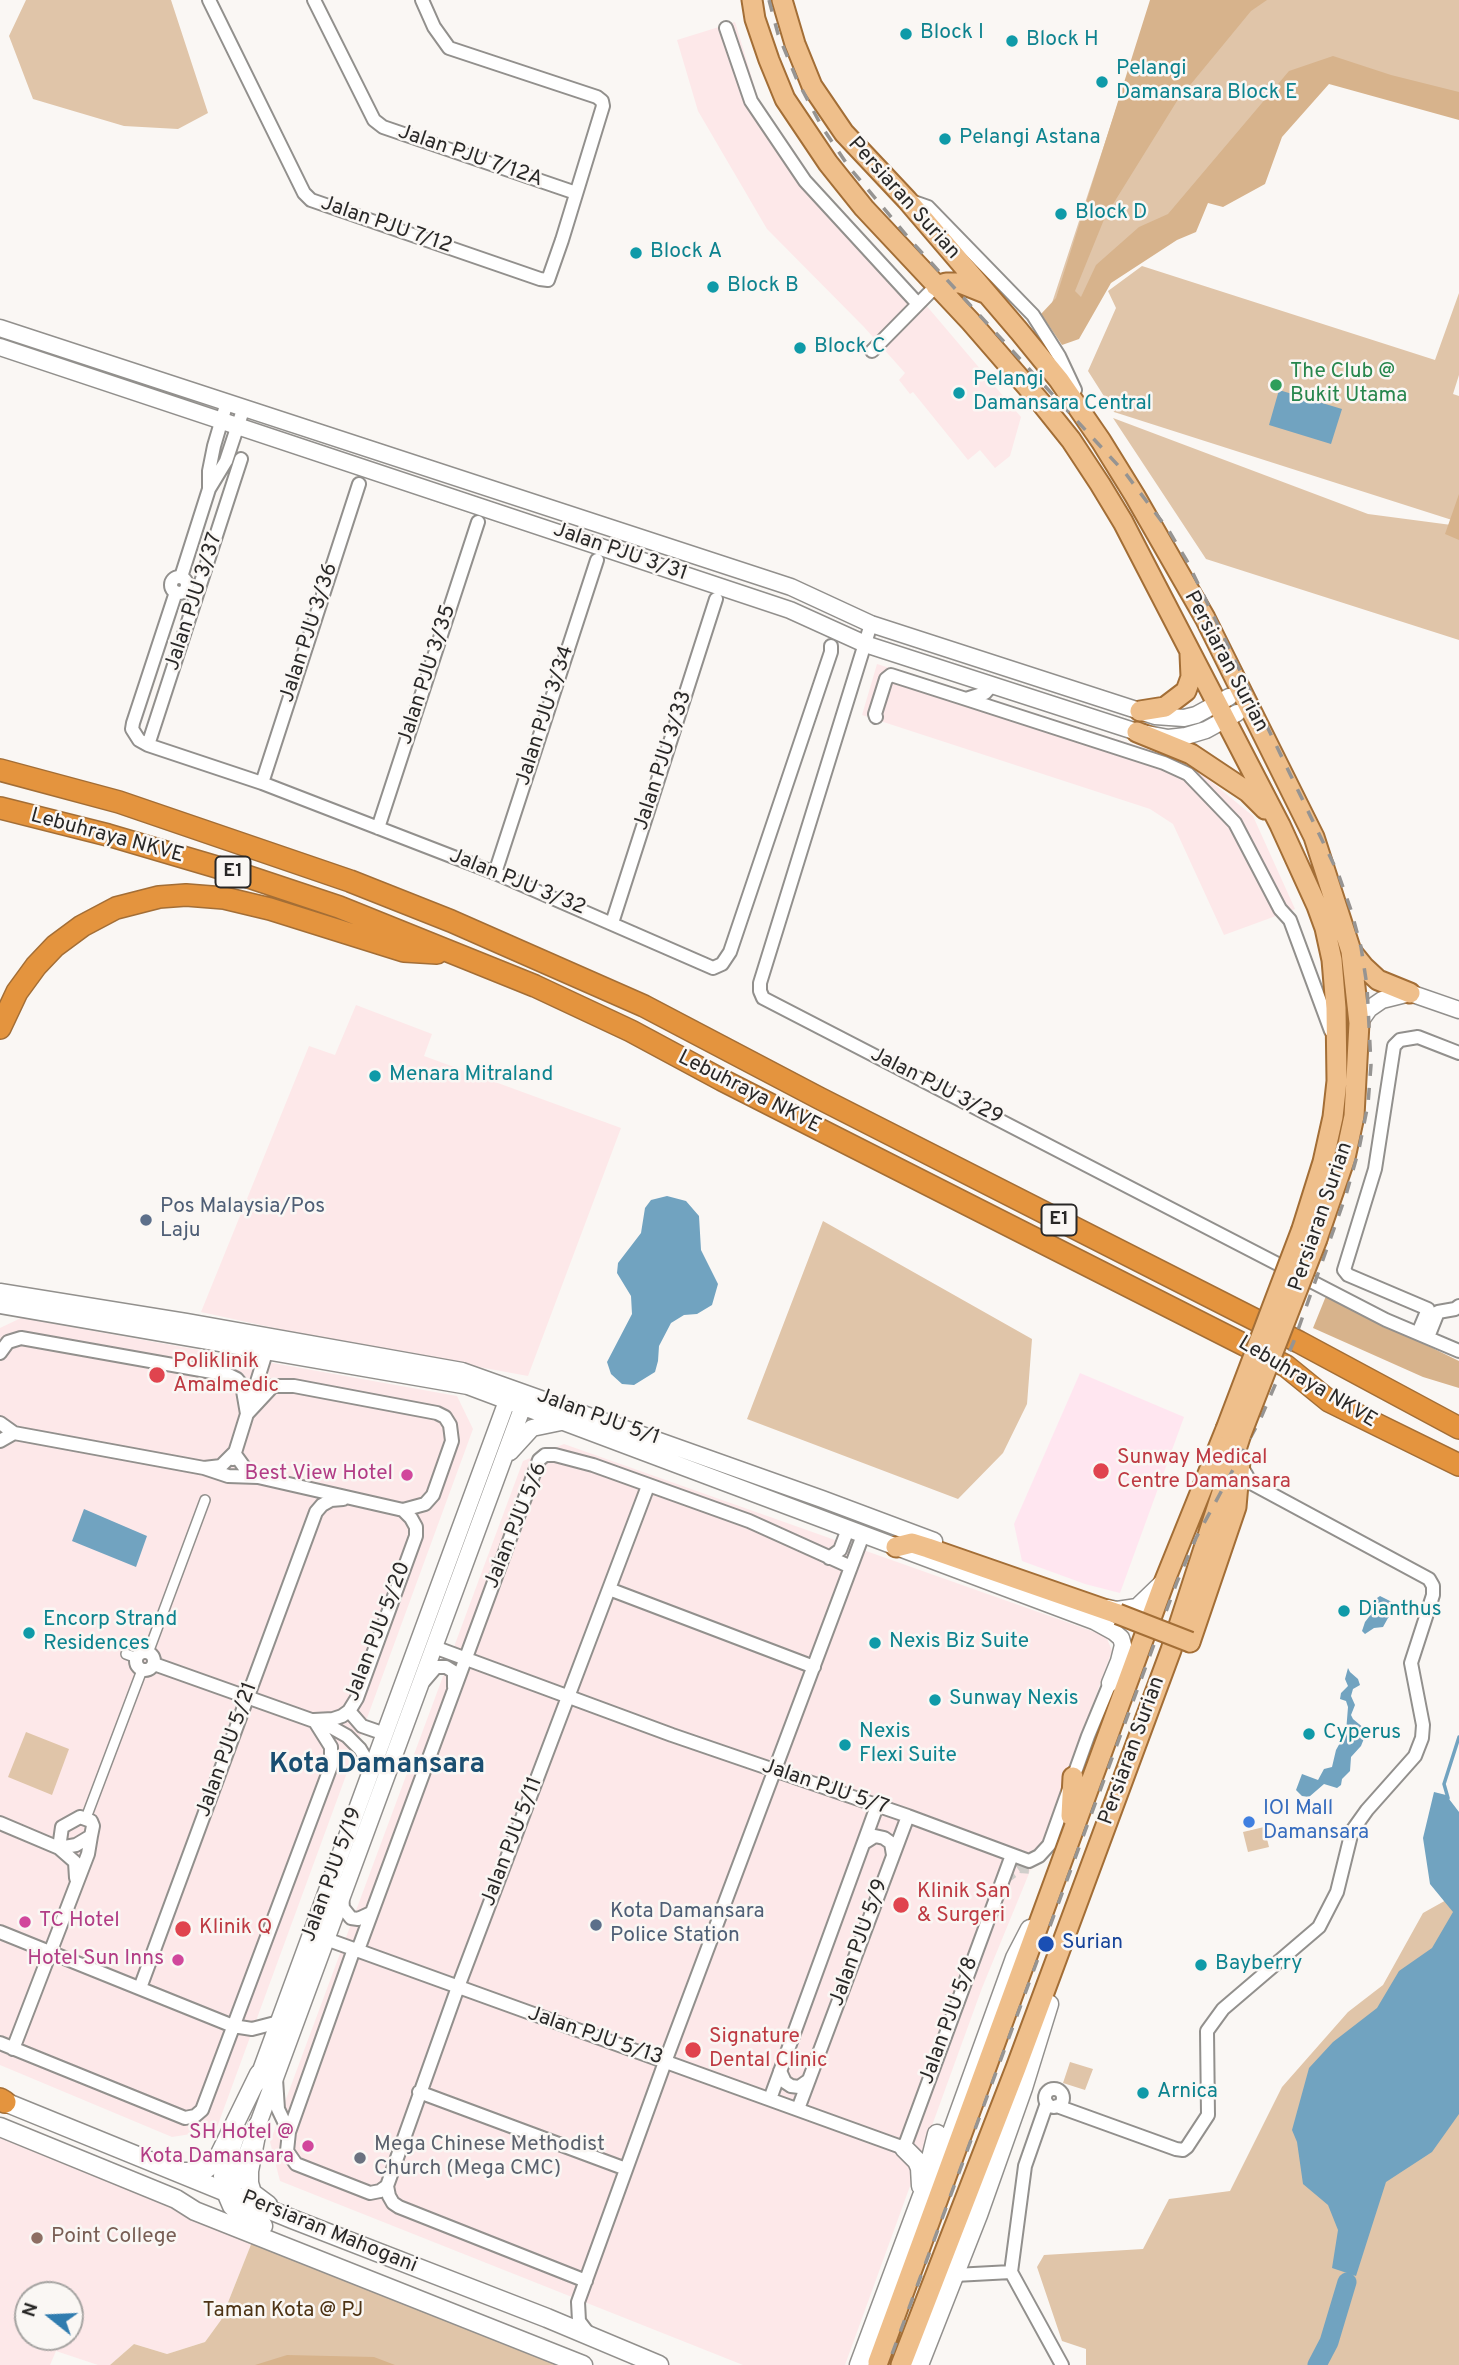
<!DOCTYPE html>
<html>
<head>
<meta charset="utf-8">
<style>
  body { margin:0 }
  #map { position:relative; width:1459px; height:2365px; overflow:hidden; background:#faf7f4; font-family:Overpass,sans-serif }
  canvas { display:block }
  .north { position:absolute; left:14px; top:2281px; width:70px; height:70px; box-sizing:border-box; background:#faf7f4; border:2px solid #a6a4a2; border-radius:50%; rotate:288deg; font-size:19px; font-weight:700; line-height:28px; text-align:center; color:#292827 }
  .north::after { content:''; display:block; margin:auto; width:24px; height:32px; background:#307caf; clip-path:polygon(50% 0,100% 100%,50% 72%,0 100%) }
</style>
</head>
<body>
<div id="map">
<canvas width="1459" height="2365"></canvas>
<div class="north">N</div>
</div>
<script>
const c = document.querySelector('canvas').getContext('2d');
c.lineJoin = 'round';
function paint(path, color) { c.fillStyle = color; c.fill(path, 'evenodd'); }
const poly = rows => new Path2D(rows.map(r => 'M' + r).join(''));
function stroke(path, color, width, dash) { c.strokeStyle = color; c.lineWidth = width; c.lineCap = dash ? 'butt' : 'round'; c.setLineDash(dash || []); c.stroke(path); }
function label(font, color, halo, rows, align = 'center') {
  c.font = font + ' Overpass,sans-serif'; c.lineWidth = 5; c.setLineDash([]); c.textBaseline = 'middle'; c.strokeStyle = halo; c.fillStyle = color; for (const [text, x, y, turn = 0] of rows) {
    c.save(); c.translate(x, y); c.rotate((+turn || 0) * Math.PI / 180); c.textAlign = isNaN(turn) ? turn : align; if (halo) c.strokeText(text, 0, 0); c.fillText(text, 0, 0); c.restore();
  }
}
const commercial = poly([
  [735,22,758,98,809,180,914,291,1021,417,1010,456,995,468,980,450,968,460,913,392,910,394,899,380,905,373,864,327,767,229,698,111,677,40],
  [877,664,1186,761,1253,816,1295,909,1224,935,1173,824,1150,809,862,715],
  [356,1005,432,1034,424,1056,621,1128,528,1376,315,1337,201,1312,309,1046,335,1055],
  [21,1318,457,1396,473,1429,216,2130,172,2137,0,2065,0,1328],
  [564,1444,1106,1636,1112,1651,1053,1815,982,1988,845,2365,743,2365,280,2181,270,2142,523,1461],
  [0,2136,252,2242,221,2320,205,2342,167,2354,134,2344,110,2365,98,2365,56,2351,50,2365,0,2365],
  [28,2295,70,2295,70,2337,28,2337]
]);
const medical = poly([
  [1080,1373,1184,1417,1120,1593,1085,1584,1022,1561,1014,1524]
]);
const green = poly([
  [26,0,171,0,208,113,178,129,124,126,33,99,9,36],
  [1152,0,1459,0,1459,112,1325,64,1099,282,1076,339,1048,315],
  [1142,266,1435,360,1459,293,1459,375,1453,394,1459,396,1459,499,1452,520,1114,412,1088,371,1116,308,1108,291],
  [1113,418,1368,514,1459,526,1459,640,1206,559],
  [823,1221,1032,1339,1027,1404,1003,1453,958,1499,747,1419],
  [26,1732,69,1749,52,1795,8,1777],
  [1264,1827,1269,1847,1248,1852,1243,1832],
  [1457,1894,1459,1894,1459,2365,1086,2365,1086,2349,1062,2341,1037,2267,1044,2255,1143,2249,1169,2199,1230,2191,1282,2087,1348,2012,1383,1985,1423,1913],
  [1070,2062,1093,2069,1085,2090,1063,2083],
  [252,2242,565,2365,110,2365,134,2344,167,2354,205,2342,221,2320]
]);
const forest = poly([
  [1150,0,1267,0,1251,11,1177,101,1105,217,1075,291,1081,297,1096,265,1139,227,1168,214,1289,71,1333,56,1391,75,1459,92,1459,120,1329,84,1282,137,1265,184,1223,207,1208,203,1196,232,1177,240,1111,283,1079,339,1062,345,1041,314,1056,298],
  [1459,494,1459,540,1445,534],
  [1326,1296,1459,1361,1459,1388,1423,1377,1313,1328],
  [287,2355,374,2357,395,2365,255,2365]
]);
const water = poly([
  [1279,390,1342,409,1331,444,1269,425],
  [667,1196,686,1201,699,1216,701,1250,718,1284,712,1305,697,1314,684,1315,671,1323,659,1346,658,1361,655,1372,634,1385,622,1384,611,1374,607,1362,632,1314,631,1296,617,1273,618,1263,641,1233,645,1208,651,1200],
  [84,1509,147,1536,136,1567,72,1541],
  [1380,1596,1392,1602,1396,1606,1396,1611,1388,1618,1383,1627,1374,1628,1365,1634,1362,1631,1365,1622,1372,1613,1370,1609,1374,1600],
  [1348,1668,1350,1672,1358,1679,1360,1685,1353,1689,1351,1696,1355,1705,1351,1715,1353,1719,1365,1729,1365,1736,1361,1746,1351,1757,1350,1771,1342,1779,1341,1785,1337,1788,1324,1784,1309,1797,1302,1796,1296,1790,1302,1774,1318,1780,1324,1769,1332,1767,1336,1750,1346,1732,1348,1707,1346,1701,1340,1699,1341,1693,1348,1686,1345,1679],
  [1434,1792,1446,1795,1459,1812,1459,2114,1432,2152,1386,2182,1356,2276,1332,2268,1338,2230,1328,2205,1303,2184,1297,2142,1292,2130,1309,2068,1333,2042,1377,2008,1399,1971,1432,1948,1453,1912,1430,1884,1423,1838]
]);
const stream = poly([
  [1448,1798,1444,1784,1459,1737]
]);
const river = poly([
  [1317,2365,1329,2342,1347,2282]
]);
const minorTunnel = poly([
  [1003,1879,1020,1867,1032,1868]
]);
const pedestrian = poly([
  [148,1653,205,1500],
  [126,1654,137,1658],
  [86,1818,142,1670]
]);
const minor = poly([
  [209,0,304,193,311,200,540,279,548,280,562,240,603,106,602,101,597,97,449,48,434,27,422,0],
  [314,0,374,120,383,127,576,193],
  [726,28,751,101,805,181,918,304],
  [911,201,928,207,1033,315,1059,356,1075,390],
  [872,351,936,286],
  [209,489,226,461,244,407],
  [181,577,209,489,209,471,214,446,227,402],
  '171 585a8 8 0 1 1 16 0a8 8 0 1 1-16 0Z',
  [176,592,133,723,132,729,139,740,148,745,262,783,495,873,713,968,722,964,730,952,831,652,831,646],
  [871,624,760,983,760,991,763,998,1386,1320,1459,1351],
  [966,699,1164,763,1188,774,1235,823,1280,909,1290,920,1331,1031],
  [876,717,875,714,886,679,891,675,966,699,985,693,992,685],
  [148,745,241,459],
  [262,783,359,484],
  [378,828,478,522],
  [495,873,597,560],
  [612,923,716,599],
  [1418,1333,1428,1309,1348,1275,1344,1270,1375,1169,1394,1046,1400,1040,1418,1037,1459,1053],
  [1428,1337,1438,1312,1455,1309,1459,1306],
  [0,1353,8,1342,21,1338,229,1375,237,1379,242,1385,247,1414],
  [0,1423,14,1433,204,1468,228,1476,258,1477],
  [0,1441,14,1433],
  [233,1459,269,1343],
  [204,1468,221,1466,234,1453,247,1471,258,1477,403,1510,425,1504,433,1495,452,1441,450,1425,445,1417,437,1413,294,1386,273,1386,247,1414],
  [829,1558,840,1550,848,1529],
  [609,1589,814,1667],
  [434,1647,672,1735,908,1816,1029,1861,1039,1856,1049,1845,1088,1736,1110,1683],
  '136 1661a9 9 0 1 1 18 0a9 9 0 1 1-18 0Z',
  [154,1664,331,1727,347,1736,360,1749,372,1769],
  [424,1681,436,1667,446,1667,454,1672,454,1687],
  [349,1711,362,1726,385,1734],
  [314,1720,333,1719,342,1716,349,1711,357,1698,416,1536,416,1527,411,1518,403,1510],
  [80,1817,91,1821,93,1826,91,1836,76,1845,59,1848,62,1827,80,1817],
  [0,1823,59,1848,75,1862,76,1878],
  [864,1843,875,1836,884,1838,891,1843,893,1855],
  [342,1896,343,1908,351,1918,358,1919,371,1913],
  [0,1932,233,2026,252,2029,279,2022],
  [326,1939,904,2148,1012,1855],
  [354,1949,289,2132,287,2151,296,2164,370,2193,380,2191,387,2186],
  [358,1950,539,1460,545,1455,555,1455,593,1465,749,1521,851,1567],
  [140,1988,316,1512,322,1505,331,1500,343,1499],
  [0,2043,185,2118,195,2116,202,2110,331,1766,331,1747,314,1720],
  [13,2049,88,1854,91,1836],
  [780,2071,785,2082,791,2086,799,2087,809,2080],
  [276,2079,278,2109,289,2132],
  '1045 2098a9 9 0 1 1 18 0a9 9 0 1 1-18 0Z',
  [419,2092,626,2169],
  [770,2099,877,1806],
  [1047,2103,1025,2166,1011,2272,1062,2365],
  [1057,2106,1176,2149,1183,2150,1187,2147,1208,2115,1207,2031,1223,2009,1319,1927,1337,1892,1352,1831,1367,1810,1415,1756,1422,1738,1423,1725,1411,1663,1433,1595,1433,1586,1429,1579,1251,1483,1240,1464],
  [798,2109,908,1816],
  [955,2275,1011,2272],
  [586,2281,399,2207,393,2203,389,2196,387,2186,458,1987,648,1486],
  [588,2333,579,2321,578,2302,665,2062,863,1535]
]);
const tertiary = poly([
  [0,328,791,587,871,624,1155,716,1184,718,1196,715,1229,697],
  [0,347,790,610,865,644,1137,732,1168,738,1186,736,1206,730,1237,713],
  [1359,1023,1369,1009,1382,1000,1410,993,1459,1010],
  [0,1292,186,1322,462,1371,822,1499,934,1541],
  [0,1305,468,1386,1094,1621,1114,1632,1121,1638,1123,1645,1119,1661,1110,1683],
  [510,1452,532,1428,561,1422],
  [1108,1608,1117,1610,1137,1607,1163,1582],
  [256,2084,507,1401],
  [226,2192,237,2181,503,1460,523,1406,521,1397],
  [226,2192,222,2176,238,2131]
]);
const secondary = poly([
  [0,2100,292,2219,547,2318,659,2365],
  [258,2125,249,2171,249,2183,252,2193,268,2205],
  [0,2127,176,2199,195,2211,583,2365],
  [904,2148,917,2161,920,2168,921,2186],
  [930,2162,937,2134],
  [179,2172,193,2172,206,2169,216,2162,259,2074],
  [226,2192,232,2206,242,2216,263,2226],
  [859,2365,922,2196,948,2143,1015,1958,1030,1929],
  [919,2365,978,2215,1023,2088,1049,2004]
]);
const primary = poly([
  [752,0,755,19,769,60,785,99,828,163,864,208,971,322,1043,405,1071,440,1100,484,1123,522,1280,825,1317,906,1325,928,1332,960,1336,1008,1337,1081,1333,1117,1323,1162,1302,1229],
  [782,0,795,44,812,86,844,133,907,200,1019,331,1059,380,1101,441,1135,496,1205,618,1314,837,1351,951,1359,1023,1354,1116,1345,1158,1317,1239],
  [936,286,946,283,960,283,985,293],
  [1140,711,1165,707,1186,691,1191,677,1190,654],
  [1137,732,1191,754,1248,792,1265,809],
  [1351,951,1364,967,1378,980,1410,993],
  [896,1547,912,1543,928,1548,1118,1614],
  [1190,1642,1236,1507,1240,1461],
  [1071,1816,1073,1777],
  [878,2362,1165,1580,1226,1429],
  [901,2365,1016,2068,1171,1650,1241,1434]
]);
const motorway = poly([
  [0,770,119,802,350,881,451,921,644,1006,819,1098,1299,1342,1459,1428],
  [0,808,108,835,237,873,339,907,535,986,631,1031,722,1080,1286,1366,1329,1401,1459,1465],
  [0,1028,17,992,36,966,55,946,82,926,116,908,159,897,186,895,224,898,270,909,404,951,437,953],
  [0,2099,5,2102]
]);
const rail = poly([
  [769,0,778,34,797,80,822,127,849,167,913,243,1126,474,1169,531,1187,561,1338,873,1351,910,1361,947,1367,986,1371,1065,1368,1104,1359,1149,1346,1195,1294,1341,1260,1420,1196,1538,1177,1582,888,2365]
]);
const primaryBridge = poly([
  [1226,1429,1302,1229],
  [1241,1434,1317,1239],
  [1118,1614,1190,1642]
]);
const markers = [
  [906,34,7,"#0f9aa8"],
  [1012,41,7,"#0f9aa8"],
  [1102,82,7,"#0f9aa8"],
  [945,139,7,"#0f9aa8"],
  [1061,214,7,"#0f9aa8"],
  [636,253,7,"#0f9aa8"],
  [713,287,7,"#0f9aa8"],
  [800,348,7,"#0f9aa8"],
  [1276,385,7,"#2e9e5b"],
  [959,393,7,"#0f9aa8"],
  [375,1076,7,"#0f9aa8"],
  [146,1220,7,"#5c6f8a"],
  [157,1375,9,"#e0444e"],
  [1101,1471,9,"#e0444e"],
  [407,1475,7,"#d1479c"],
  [1344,1611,7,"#0f9aa8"],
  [29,1633,7,"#0f9aa8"],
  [875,1643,7,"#0f9aa8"],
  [935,1700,7,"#0f9aa8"],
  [1309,1734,7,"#0f9aa8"],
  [845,1745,7,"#0f9aa8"],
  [1249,1822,7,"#3f7fe0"],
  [901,1905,9,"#e0444e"],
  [25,1922,7,"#d1479c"],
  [596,1925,7,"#5c6f8a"],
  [183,1929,9,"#e0444e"],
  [1046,1944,9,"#1a4fb4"],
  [178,1960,7,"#d1479c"],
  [1201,1965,7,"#0f9aa8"],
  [693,2050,9,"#e0444e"],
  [1143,2093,7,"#0f9aa8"],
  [308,2146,7,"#d1479c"],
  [360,2158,7,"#6b7280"],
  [37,2238,7,"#8d6e63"]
];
const shields = [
  [233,872,35],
  [1059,1220,35]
];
const shieldNames = [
  ["E1",233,872],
  ["E1",1059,1220]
];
const cultureNames = [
  ["Block I",920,34],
  ["Block H",1026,41],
  ["Pelangi",1116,70],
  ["Damansara Block E",1116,94],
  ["Pelangi Astana",959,139],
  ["Block D",1075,214],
  ["Block A",650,253],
  ["Block B",727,287],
  ["Block C",814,348],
  ["Pelangi",973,381],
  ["Damansara Central",973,405],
  ["Menara Mitraland",389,1076],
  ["Dianthus",1358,1611],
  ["Encorp Strand",43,1621],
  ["Residences",43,1645],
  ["Nexis Biz Suite",889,1643],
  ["Sunway Nexis",949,1700],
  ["Nexis",859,1733],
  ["Flexi Suite",859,1757],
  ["Cyperus",1323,1734],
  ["Bayberry",1215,1965],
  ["Arnica",1157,2093]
];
const streetNames = [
  ["Jalan PJU 7/12A",470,157,19],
  ["Persiaran Surian",903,199,48],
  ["Jalan PJU 7/12",386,226,19],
  ["Jalan PJU 3/31",620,553,19],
  ["Jalan PJU 3/37",195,602,-72],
  ["Jalan PJU 3/36",310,633,-72],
  ["Persiaran Surian",1225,662,62],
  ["Jalan PJU 3/35",428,675,-72],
  ["Jalan PJU 3/34",546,716,-72],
  ["Jalan PJU 3/33",664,761,-72],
  ["Lebuhraya NKVE",107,837,15],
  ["Jalan PJU 3/32",517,883,22],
  ["Jalan PJU 3/29",936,1087,27],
  ["Lebuhraya NKVE",749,1093,27],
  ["Persiaran Surian",1322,1217,-71],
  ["Lebuhraya NKVE",1307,1383,31],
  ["Jalan PJU 5/1",598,1418,20],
  ["Jalan PJU 5/6",517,1526,-68],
  ["Jalan PJU 5/20",379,1632,-69],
  ["Jalan PJU 5/21",228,1750,-70],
  ["Persiaran Surian",1133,1751,-70],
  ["Jalan PJU 5/7",825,1788,19],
  ["Jalan PJU 5/11",513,1842,-69],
  ["Jalan PJU 5/19",333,1875,-70],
  ["Jalan PJU 5/9",860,1943,-70],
  ["Jalan PJU 5/8",950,2021,-70],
  ["Jalan PJU 5/13",595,2037,19],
  ["Persiaran Mahogani",329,2233,22]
];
const leisureNames = [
  ["The Club @",1290,373],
  ["Bukit Utama",1290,397]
];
const serviceNames = [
  ["Pos Malaysia/Pos",160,1208],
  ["Laju",160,1232],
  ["Kota Damansara",610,1913],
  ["Police Station",610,1937]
];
const healthNames = [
  ["Poliklinik",173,1363],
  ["Amalmedic",173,1387],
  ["Sunway Medical",1117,1459],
  ["Centre Damansara",1117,1483],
  ["Klinik San",917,1893],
  ["& Surgeri",917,1917],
  ["Klinik Q",199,1929],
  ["Signature",709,2038],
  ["Dental Clinic",709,2062]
];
const hotelNames = [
  ["Best View Hotel",393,1475],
  ["TC Hotel",39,1922,"left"],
  ["Hotel Sun Inns",164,1960],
  ["SH Hotel @",294,2134],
  ["Kota Damansara",294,2158]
];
const shopNames = [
  ["IOI Mall",1263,1810],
  ["Damansara",1263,1834]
];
const transitNames = [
  ["Surian",1062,1944]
];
const worshipNames = [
  ["Mega Chinese Methodist",374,2146],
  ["Church (Mega CMC)",374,2170]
];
const educationNames = [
  ["Point College",51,2238]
];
const parkNames = [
  ["Taman Kota @ PJ",283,2312]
];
const districtNames = [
  ["Kota Damansara",377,1766]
];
paint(commercial, '#fde8e9');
paint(medical, '#ffe6f0');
paint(green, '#e0c5a9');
paint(forest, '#d7b38c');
paint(water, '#71a3c0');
stroke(stream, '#71a3c0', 3.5);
stroke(river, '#71a3c0', 19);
stroke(minorTunnel, '#d0cecb', 12, [12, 6]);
stroke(pedestrian, '#92908d', 12);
stroke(minor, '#92908d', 16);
stroke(tertiary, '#92908d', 19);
stroke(secondary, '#92908d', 21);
stroke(primary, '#a36e36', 23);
stroke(motorway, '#a36e36', 24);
stroke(pedestrian, '#fff', 9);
stroke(minor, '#fff', 12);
stroke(tertiary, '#fff', 16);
stroke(secondary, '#fff', 18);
stroke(primary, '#efbf8b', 19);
stroke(motorway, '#e4943e', 21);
stroke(rail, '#969492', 3.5, [12, 12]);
stroke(primaryBridge, '#a36e36', 23, []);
stroke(primaryBridge, '#efbf8b', 19);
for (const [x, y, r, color] of markers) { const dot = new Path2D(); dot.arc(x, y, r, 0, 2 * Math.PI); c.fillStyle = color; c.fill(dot); stroke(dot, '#faf7f4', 2.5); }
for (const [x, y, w] of shields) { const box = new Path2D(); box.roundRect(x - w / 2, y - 15.5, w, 31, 5); c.fillStyle = '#faf7f4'; c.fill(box); stroke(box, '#292827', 2); }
label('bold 19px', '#292827', null, shieldNames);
label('21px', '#0d838f', '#faf7f4', cultureNames, 'left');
label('21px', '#292827', '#faf7f4', streetNames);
label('21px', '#27864d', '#faf7f4', leisureNames, 'left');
label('21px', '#4e5e75', '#faf7f4', serviceNames, 'left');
label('21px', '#be3a42', '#faf7f4', healthNames, 'left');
label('21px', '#b23c85', '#faf7f4', hotelNames, 'right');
label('21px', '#366cbe', '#faf7f4', shopNames, 'left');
label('21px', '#164399', '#faf7f4', transitNames, 'left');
label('21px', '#5b616d', '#faf7f4', worshipNames, 'left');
label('21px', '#785e54', '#faf7f4', educationNames, 'left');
label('21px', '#4d3314', '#faf7f4', parkNames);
label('bold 28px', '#1a4e71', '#faf7f4', districtNames);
</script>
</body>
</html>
